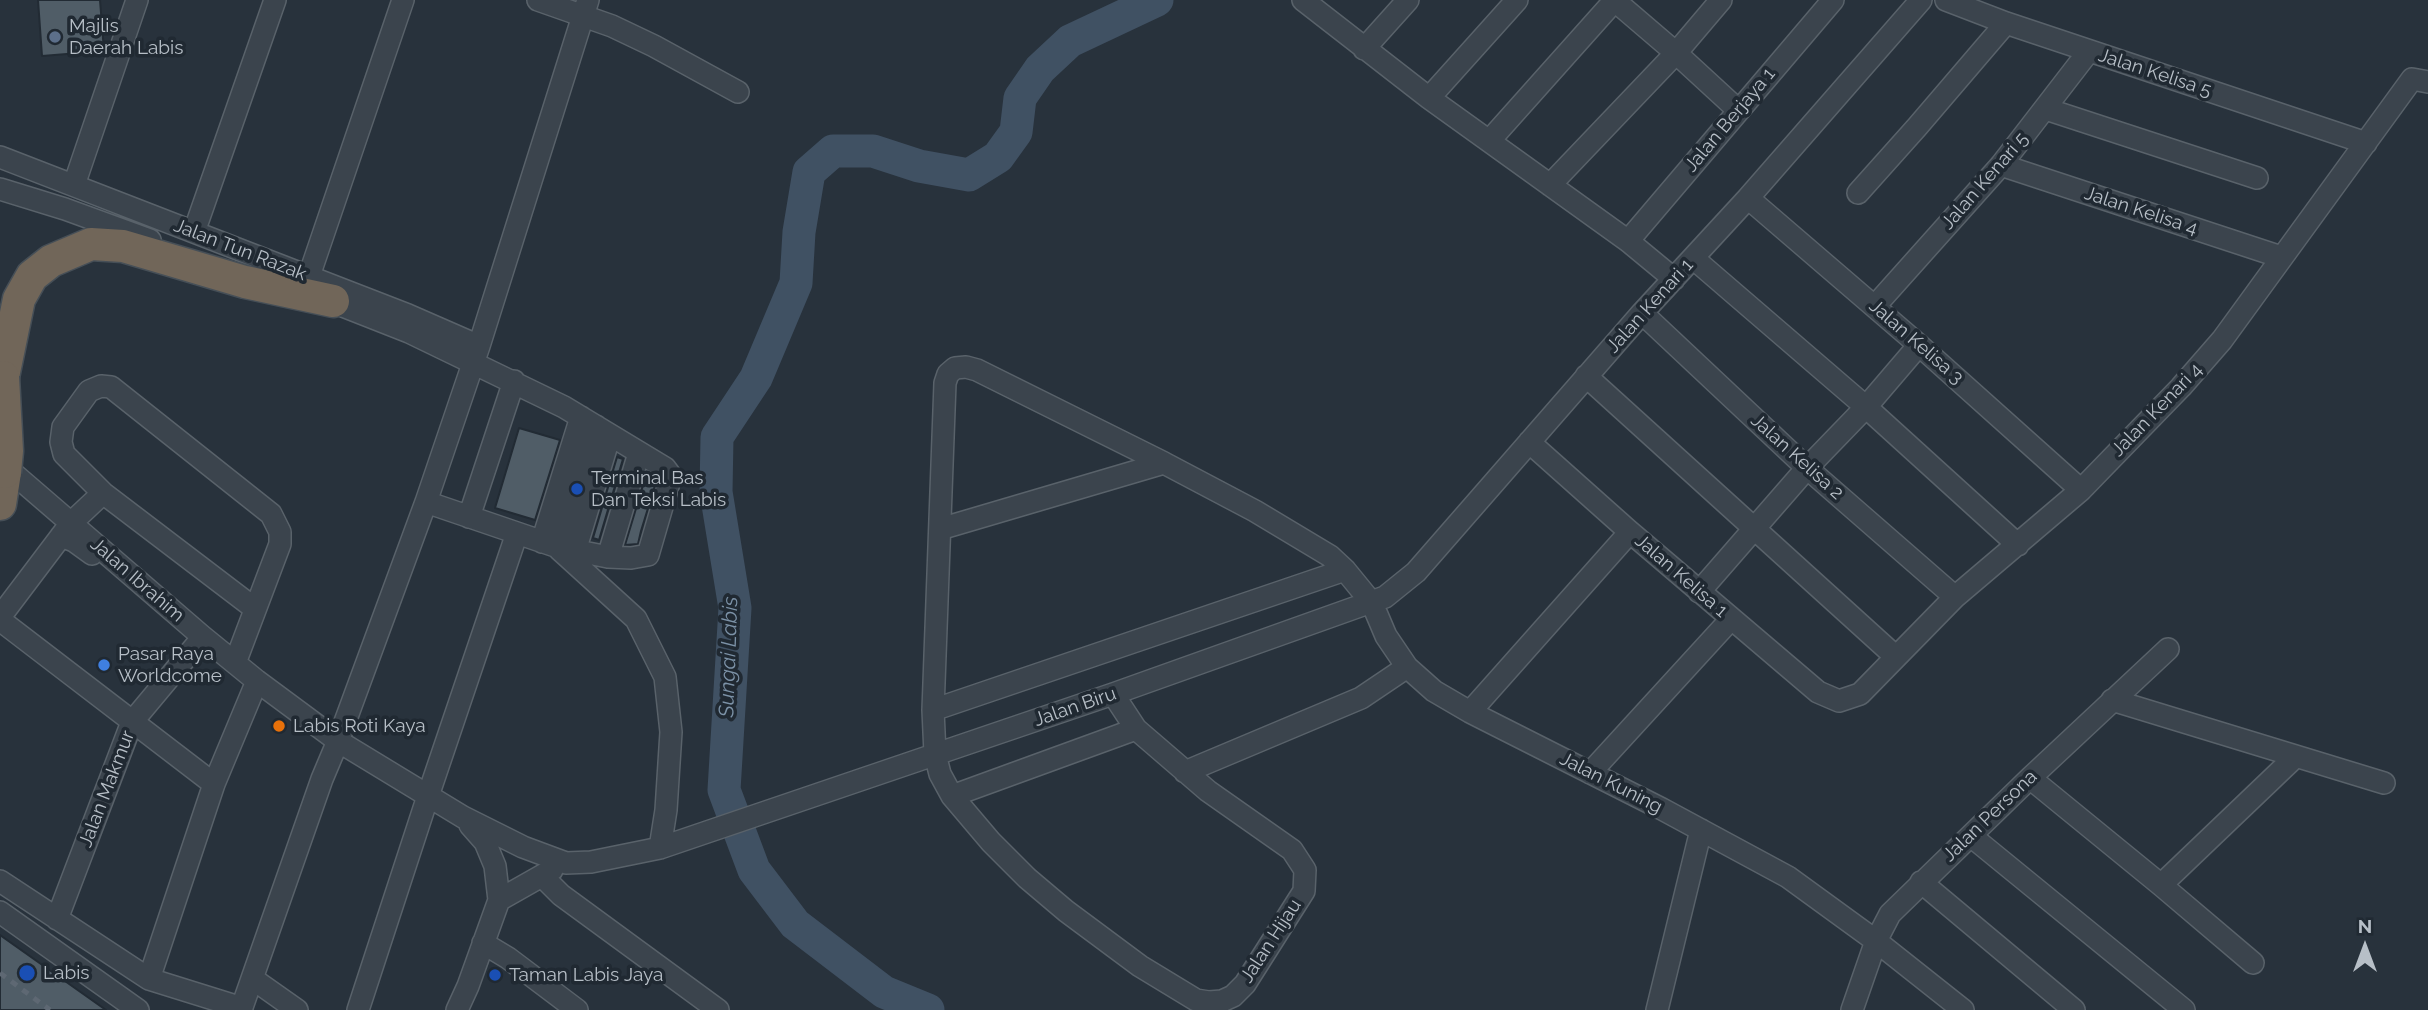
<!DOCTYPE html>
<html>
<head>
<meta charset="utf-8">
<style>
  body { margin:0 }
  #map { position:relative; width:2428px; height:1010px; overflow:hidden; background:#28323c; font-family:Raleway,sans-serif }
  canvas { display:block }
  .north { position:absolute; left:2330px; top:912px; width:70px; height:70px; -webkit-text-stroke:5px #202932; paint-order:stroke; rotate:0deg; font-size:19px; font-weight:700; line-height:28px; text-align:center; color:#b7bfc7 }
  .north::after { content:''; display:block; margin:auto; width:24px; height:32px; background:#b7bfc7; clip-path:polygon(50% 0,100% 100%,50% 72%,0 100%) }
</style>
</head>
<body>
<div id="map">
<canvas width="2428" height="1010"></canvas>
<div class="north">N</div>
</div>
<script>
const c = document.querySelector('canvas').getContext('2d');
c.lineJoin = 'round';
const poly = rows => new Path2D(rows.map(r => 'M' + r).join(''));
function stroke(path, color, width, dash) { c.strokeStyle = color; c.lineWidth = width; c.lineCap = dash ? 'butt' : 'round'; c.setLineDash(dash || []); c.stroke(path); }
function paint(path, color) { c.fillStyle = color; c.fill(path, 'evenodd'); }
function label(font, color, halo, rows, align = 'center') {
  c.font = font + ' Raleway,sans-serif'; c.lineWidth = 7; c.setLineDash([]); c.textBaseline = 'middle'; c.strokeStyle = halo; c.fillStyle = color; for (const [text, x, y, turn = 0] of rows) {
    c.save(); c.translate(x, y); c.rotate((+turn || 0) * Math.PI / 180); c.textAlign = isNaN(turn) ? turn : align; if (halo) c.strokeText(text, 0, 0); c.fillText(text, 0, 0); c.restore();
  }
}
const river = poly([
  [928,1010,884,992,795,924,754,870,724,790,735,608,716,492,717,437,756,378,796,283,799,232,809,172,833,151,873,151,919,166,969,175,998,157,1016,132,1020,98,1040,69,1070,41,1157,0]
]);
const building = poly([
  [38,0,100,0,104,51,42,56,38,0],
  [519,428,560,440,535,520,495,508,519,428],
  [617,457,623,459,599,540,593,538,617,457],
  [647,472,657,479,641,531,638,544,625,545,647,472],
  [0,935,106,1010,0,1010,0,935]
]);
const minor = poly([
  [538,0,612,26,654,46,738,92],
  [1303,0,1429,98,1628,241,1674,279],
  [1614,0,1676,53,1738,110],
  [1946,0,2006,23,2366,143],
  [1364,49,1408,0],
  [1429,98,1517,0],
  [2046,109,2257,178],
  [1490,140,1615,0],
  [0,157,408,315,479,346],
  [2001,165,2281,257],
  [74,185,137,0],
  [1550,185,1676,53,1721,0],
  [0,189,65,209,150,240],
  [1858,193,1917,127,2006,23],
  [1748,198,1919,345,2081,490],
  [194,232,275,0],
  [1628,241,1833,0],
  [1693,258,1866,407,2018,545],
  [309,276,403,0],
  [320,297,409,332,564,407,665,468,671,476,648,555,631,558,608,557,558,547,426,502],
  [1875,306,2001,165,2089,51],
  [1642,313,1807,468,1955,597],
  [1586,376,1896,657],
  [1529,442,1630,532,1818,692,1839,701,1860,694,1955,597,2081,490,2181,387,2222,340,2412,79,2428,82],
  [0,462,203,637,257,681,338,741,463,817,523,847,566,863,591,862,660,848,1113,694,1385,597,1416,572,1642,313,1748,198,1921,0],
  [469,517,514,381],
  [940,529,1164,463],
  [61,536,74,541,92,554],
  [542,542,581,417],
  [558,547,596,426],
  [559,549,636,619,665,677,671,732,666,810,660,848],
  [575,551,610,435],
  [608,557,639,453],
  [1699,592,1807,468,1866,407,1919,345],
  [0,617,71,523,103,493],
  [0,620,214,784],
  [235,663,280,544,280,532,271,514,111,387,101,386,89,391,63,427,61,442,64,454,103,493,254,608],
  [1113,694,1136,729,1208,791,1292,850,1305,870,1304,891,1245,984,1233,996,1222,1001,1209,1002,1196,1000,1140,966,1066,911,1027,878,991,842,952,796,940,774,935,754,933,710,945,383,948,374,955,368,966,367,977,370,1164,463,1255,511,1330,556,1345,570,1372,603,1386,636,1407,667,1434,691,1470,712,1662,809,1788,877,1876,941,1963,1010],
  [2112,700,2384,783],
  [933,710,1345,570],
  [1470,712,1630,532],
  [1185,772,1361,698,1407,667],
  [1590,773,1731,619],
  [2030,778,2161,885,2253,963],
  [952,796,1136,729],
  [1971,836,2184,1010],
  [542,876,561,895,718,1010],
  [0,881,149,979,242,1008],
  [1921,882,2074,1010],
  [2161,885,2295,757],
  [499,900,552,870],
  [0,912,138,1010],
  [57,919,132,722,203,637],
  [483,943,508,958,577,1010],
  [149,979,214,784,257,681],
  [253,979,297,1010],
  [241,1010,322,779,338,741,426,502,479,346,588,0],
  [358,1010,428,796,517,533],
  [457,1010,468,986,499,900,495,866,485,842,470,825],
  [1657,1010,1701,830],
  [1852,1010,1876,941,1890,914,2030,778,2168,649]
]);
const highway = poly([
  [3,377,19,299,32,276,51,261,91,244,123,246,245,282,333,301],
  [0,504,5,472]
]);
const rail = poly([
  [0,973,50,1010]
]);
const highwayBridge = poly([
  [3,377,7,451,5,472]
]);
const markers = [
  [55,37,7,"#5c6f8a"],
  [577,489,7,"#1a4fb4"],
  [104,665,7,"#3f7fe0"],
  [279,726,7,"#e8710a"],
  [27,973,9,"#1a4fb4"],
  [495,975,7,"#1a4fb4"]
];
const poiNames = [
  ["Majlis",69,26],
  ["Daerah Labis",69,48],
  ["Terminal Bas",591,478],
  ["Dan Teksi Labis",591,500],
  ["Pasar Raya",118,654],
  ["Worldcome",118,676],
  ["Labis Roti Kaya",293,726],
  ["Labis",43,973],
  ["Taman Labis Jaya",509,975]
];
const streetNames = [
  ["Jalan Kelisa 5",2155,73,18],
  ["Jalan Berjaya 1",1730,120,-50],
  ["Jalan Kenari 5",1985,181,-49],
  ["Jalan Kelisa 4",2141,211,18],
  ["Jalan Tun Razak",240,250,21],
  ["Jalan Kenari 1",1650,306,-48],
  ["Jalan Kelisa 3",1916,342,41],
  ["Jalan Kenari 4",2157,410,-46],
  ["Jalan Kelisa 2",1797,457,42],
  ["Jalan Kelisa 1",1681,576,41],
  ["Jalan Ibrahim",137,580,41],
  ["Jalan Biru",1075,707,-19],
  ["Jalan Kuning",1611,783,27],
  ["Jalan Makmur",107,789,-69],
  ["Jalan Persona",1990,816,-44],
  ["Jalan Hijau",1271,941,-57]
];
const waterNames = [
  ["Sungai Labis",729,657,-88]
];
stroke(river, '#405163', 33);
paint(building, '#505d67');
stroke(building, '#222b34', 2);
stroke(minor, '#59626a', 24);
stroke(highway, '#464f57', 35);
stroke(minor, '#3b444d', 21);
stroke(highway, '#716659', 32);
stroke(rail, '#5e6873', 5, [7, 7]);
stroke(highwayBridge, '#464f57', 35, []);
stroke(highwayBridge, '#716659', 32);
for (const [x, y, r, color] of markers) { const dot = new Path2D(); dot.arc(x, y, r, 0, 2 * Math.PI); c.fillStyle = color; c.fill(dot); stroke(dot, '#202932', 2.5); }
label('19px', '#b7bfc7', '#202932', poiNames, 'left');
label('19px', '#b7bfc7', '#202932', streetNames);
label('italic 21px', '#7c92a7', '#202932', waterNames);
</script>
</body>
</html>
